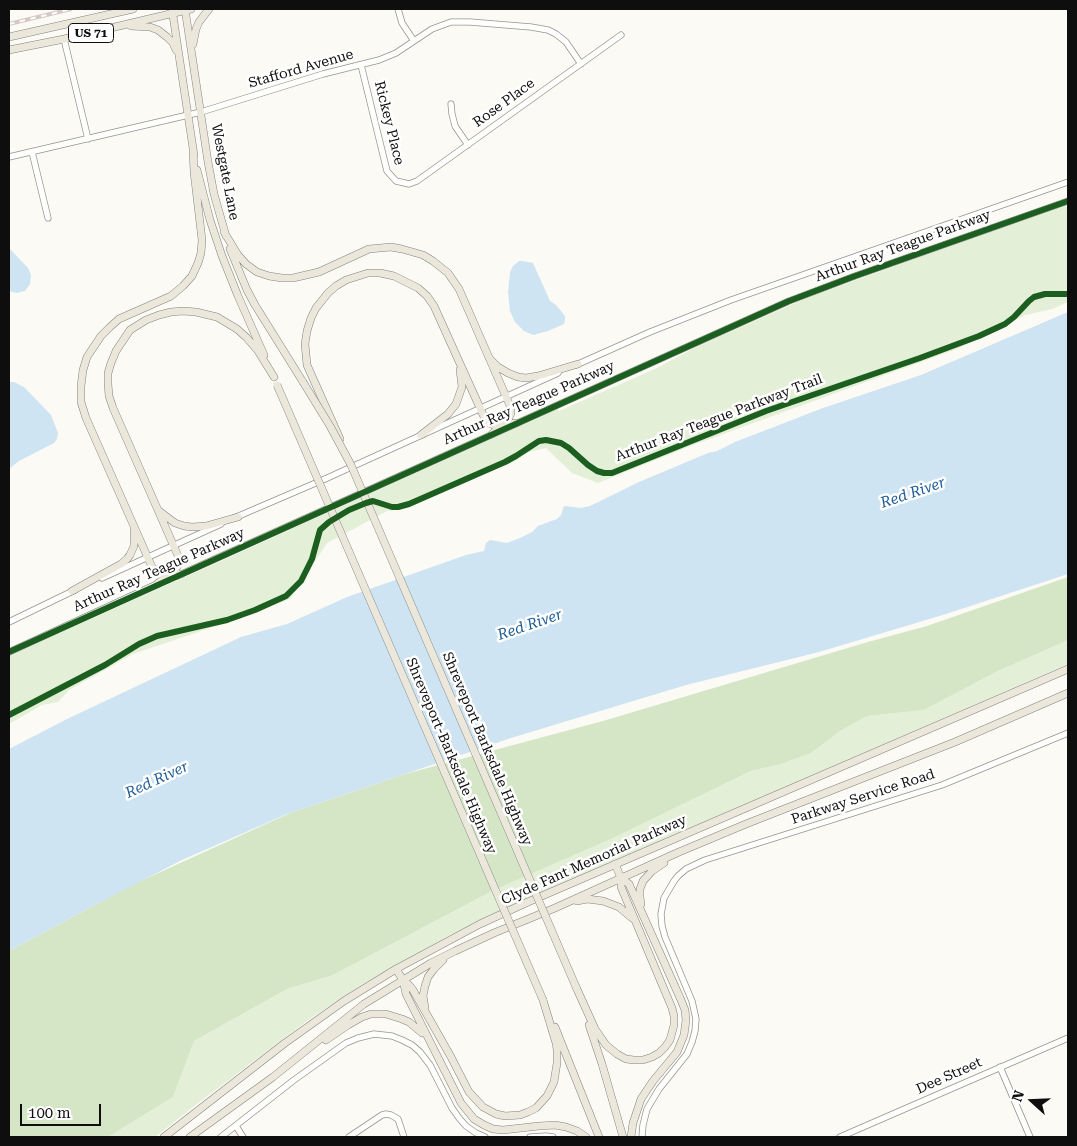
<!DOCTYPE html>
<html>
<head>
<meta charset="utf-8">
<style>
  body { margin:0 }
  #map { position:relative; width:1077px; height:1146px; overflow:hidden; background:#fbfaf4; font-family:"Roboto Serif",serif }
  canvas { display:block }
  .frame { position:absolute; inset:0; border:10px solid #0e0e0e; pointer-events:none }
  .north { position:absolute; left:1007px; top:1076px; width:50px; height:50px; -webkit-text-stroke:4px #fff; paint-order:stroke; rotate:290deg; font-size:14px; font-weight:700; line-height:20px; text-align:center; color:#0e0e0e }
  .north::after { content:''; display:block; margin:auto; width:18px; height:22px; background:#0e0e0e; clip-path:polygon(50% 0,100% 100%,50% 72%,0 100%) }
  .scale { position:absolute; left:20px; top:1104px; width:81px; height:22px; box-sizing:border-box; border:2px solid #0e0e0e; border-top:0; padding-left:6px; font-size:15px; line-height:18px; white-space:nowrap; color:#0e0e0e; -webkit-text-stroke:4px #fff; paint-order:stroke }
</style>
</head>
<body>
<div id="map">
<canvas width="1077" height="1146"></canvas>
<div class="frame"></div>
<div class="north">N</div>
<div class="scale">100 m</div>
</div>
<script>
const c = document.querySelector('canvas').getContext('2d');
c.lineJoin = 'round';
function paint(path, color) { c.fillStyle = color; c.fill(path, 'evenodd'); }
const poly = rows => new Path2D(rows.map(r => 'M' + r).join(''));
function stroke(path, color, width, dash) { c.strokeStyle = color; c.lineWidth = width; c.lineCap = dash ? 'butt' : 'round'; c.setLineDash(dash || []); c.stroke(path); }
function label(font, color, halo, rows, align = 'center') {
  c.font = font + ' "Roboto Serif",serif'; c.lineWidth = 5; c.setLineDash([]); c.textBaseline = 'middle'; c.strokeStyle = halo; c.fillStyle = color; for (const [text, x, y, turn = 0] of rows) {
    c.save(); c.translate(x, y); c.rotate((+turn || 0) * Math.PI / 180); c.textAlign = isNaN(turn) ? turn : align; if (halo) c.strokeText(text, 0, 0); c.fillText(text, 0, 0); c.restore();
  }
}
const green = poly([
  [1068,205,1068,302,1052,309,1025,315,959,348,693,445,598,483,572,473,546,448,529,452,424,498,402,509,387,511,327,543,290,599,204,630,133,654,69,690,58,702,42,705,9,724,9,655,230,557,502,433,557,409,559,411,657,368,696,347,807,298,958,243],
  [1068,640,1068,664,543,892,452,934,363,984,308,1020,193,1107,155,1137,108,1137,173,1097,194,1041,287,989,333,975,492,891,611,839,751,771,781,764,811,753,840,731,867,716,924,710,996,672]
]);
const forest = poly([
  [1068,577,1068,640,996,672,924,710,867,716,840,731,811,753,781,764,751,771,611,839,492,891,333,975,287,989,194,1041,173,1097,108,1137,9,1137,9,951,132,885,290,813,405,774,603,721,868,642,927,626]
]);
const water = poly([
  [9,248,28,268,31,275,30,284,25,291,17,293,9,291],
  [519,261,522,261,533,263,550,301,556,305,565,316,565,319,564,324,548,331,533,335,524,331,515,322,510,311,508,292,510,272,513,266],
  [1068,312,1068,574,946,614,819,652,686,685,511,738,287,814,182,860,89,908,9,951,9,749,67,719,241,637,287,624,347,597,466,555,484,551,486,543,490,540,507,543,520,538,532,532,538,526,557,519,561,515,564,506,574,507,581,508,590,506,639,482,708,453,717,451,735,442,823,408,921,375],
  [9,382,14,382,24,387,51,415,58,433,57,439,54,443,19,461,9,469]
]);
const minor = poly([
  [398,9,402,23,414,41],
  [64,39,88,139],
  [361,65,387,171,396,181,409,184,417,181,621,35],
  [451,104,452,114,455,126,468,145],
  [32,152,48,218],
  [9,157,201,112,323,74,379,60,396,53,432,29,451,22,470,22,531,27,548,30,556,34,566,42,581,64],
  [576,365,650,332,731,300,1068,182],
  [234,518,325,479,558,373],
  [177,576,789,301,855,276,1068,201],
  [102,578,221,524],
  [9,622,75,590],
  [9,652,159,583],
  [1000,1067,1030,1137],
  [236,1126,243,1137],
  [221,1137,294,1080,346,1043,358,1038,374,1034,392,1036,402,1040,412,1045,420,1052,430,1065,452,1108,459,1118,466,1126,476,1133,485,1137],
  [349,1137,382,1115,386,1114,391,1115,398,1119,404,1137],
  [530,1137,546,1136,553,1137],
  [642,1137,643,1125,647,1109,659,1089,687,1054,692,1042,695,1031,696,1019,692,1001,665,937,662,926,661,914,664,898,674,881,678,876,686,869,705,860,942,785,1068,733],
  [840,1137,1068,1038]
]);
const major = poly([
  [172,9,194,155],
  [185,9,208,162,214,194,226,236],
  [131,26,150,27,158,30,167,37,173,43,176,50],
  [9,37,133,9],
  [193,44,196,29,199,22,209,9],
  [9,50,64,39,191,9],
  [197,170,210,220,222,256,238,296,264,355],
  [224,232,238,255,246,264,257,272,269,276,282,278,293,278,319,272,369,249,391,247,402,249,423,255,433,261,448,273,459,289,511,408,511,413,508,420,492,434],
  [230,249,247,290,255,305,303,382],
  [491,360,498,367,508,373,518,377,526,378,538,376,578,364],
  [421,435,448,414,456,404,462,387,460,370],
  [340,439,307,365,305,344,307,331,311,318,316,308,328,293,336,286,346,280,368,273,380,273,394,276,418,288,427,296,434,306,485,419,489,423,496,426,516,423],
  [159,511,175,523,184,526,192,527,206,526,238,517],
  [181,574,165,576,157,572,152,567,86,418,81,402,81,386,83,370,87,357,101,336,110,327,119,319,171,296,183,286,192,276,198,263,201,253,202,240,194,172,193,150],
  [157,584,176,569,179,563,179,558,113,408,109,396,108,384,108,373,111,363,116,351,130,330,146,320,159,315,171,312,183,311,196,312,217,317,237,329,247,338,258,351,274,377],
  [72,591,121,564,127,559,130,555,134,546,134,531],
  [621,878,629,884,681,1000,685,1010,686,1020,684,1035,677,1052,653,1081,641,1099,633,1123,631,1137],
  [577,901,587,899,603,901,619,907,632,918],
  [641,904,640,897,640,889,643,881,652,871,664,863],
  [396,969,403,980,406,994,461,1103,474,1119,484,1125,493,1129,503,1130,539,1126,555,1125,566,1127,577,1131,586,1137],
  [403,980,409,985,413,990,451,1057,469,1092,483,1107,496,1114,505,1116,520,1115,528,1112,536,1108,547,1096,554,1082,557,1063,557,1050,556,1043,543,1000],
  [576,987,595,1029,606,1045,617,1054,626,1059,634,1060,643,1060,652,1057,659,1053,665,1047,670,1040,674,1025,674,1016,672,1008,621,887,621,878,615,864],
  [425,1008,423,996,425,986,428,977,434,969,443,960],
  [589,1025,602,1064,623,1137],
  [555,1027,599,1137],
  [326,1040,348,1025,362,1017,371,1014,386,1014,402,1019,409,1022,422,1033],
  [164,1137,285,1043,344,1001,396,969,480,924,528,902,1068,669],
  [190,1137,273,1077,364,1004,431,963,455,951,494,933,555,908,679,852,746,824,955,742,1068,693]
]);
const rail = poly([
  [9,24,71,9]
]);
const majorBridge = poly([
  [303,382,330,426,351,465,576,987],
  [277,385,543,1000]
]);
const cycleway = poly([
  [9,652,789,301,855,276,1068,201],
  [9,715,105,665,139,644,157,636,227,620,255,610,286,596,301,581,312,559,320,530,329,522,349,510,366,503,373,501,392,507,398,507,409,504,505,462,516,456,539,441,546,440,561,443,569,448,588,465,597,471,604,473,612,473,766,411,920,358,979,336,1005,324,1014,317,1029,301,1034,297,1045,294,1068,294]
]);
const shields = [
  [91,33,45]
];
const shieldNames = [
  ["US 71",91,33]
];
const streetNames = [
  ["Stafford Avenue",301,69,-16],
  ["Rose Place",504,103,-36],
  ["Rickey Place",389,123,76],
  ["Westgate Lane",225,172,79],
  ["Arthur Ray Teague Parkway",903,246,-20],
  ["Arthur Ray Teague Parkway",529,403,-24],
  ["Arthur Ray Teague Parkway Trail",719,418,-21],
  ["Arthur Ray Teague Parkway",159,570,-24],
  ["Shreveport Barksdale Highway",487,749,67],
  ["Shreveport-Barksdale Highway",451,756,67],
  ["Parkway Service Road",863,797,-18],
  ["Clyde Fant Memorial Parkway",594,860,-24],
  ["Dee Street",949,1076,-24]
];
const waterNames = [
  ["Red River",913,493,-19],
  ["Red River",530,625,-19],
  ["Red River",157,780,-25]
];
paint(green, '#e3efd6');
paint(forest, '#d4e6c5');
paint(water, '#cee4f2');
stroke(minor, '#959492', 7);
stroke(major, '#82827f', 8);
stroke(minor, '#fefefd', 5.5);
stroke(major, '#ebe8db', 7);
stroke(rail, '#d6c7c6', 4);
stroke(rail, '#fff', 2, [5.5]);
stroke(majorBridge, '#82827f', 8, []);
stroke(majorBridge, '#ebe8db', 7);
stroke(cycleway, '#1b5e20', 6);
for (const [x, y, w] of shields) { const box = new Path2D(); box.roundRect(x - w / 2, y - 9.5, w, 19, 4); c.fillStyle = '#fff'; c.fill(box); stroke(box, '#0e0e0e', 1); }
label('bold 12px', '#0e0e0e', null, shieldNames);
label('14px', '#0e0e0e', '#fff', streetNames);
label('italic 15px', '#225e96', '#fff', waterNames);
</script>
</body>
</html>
